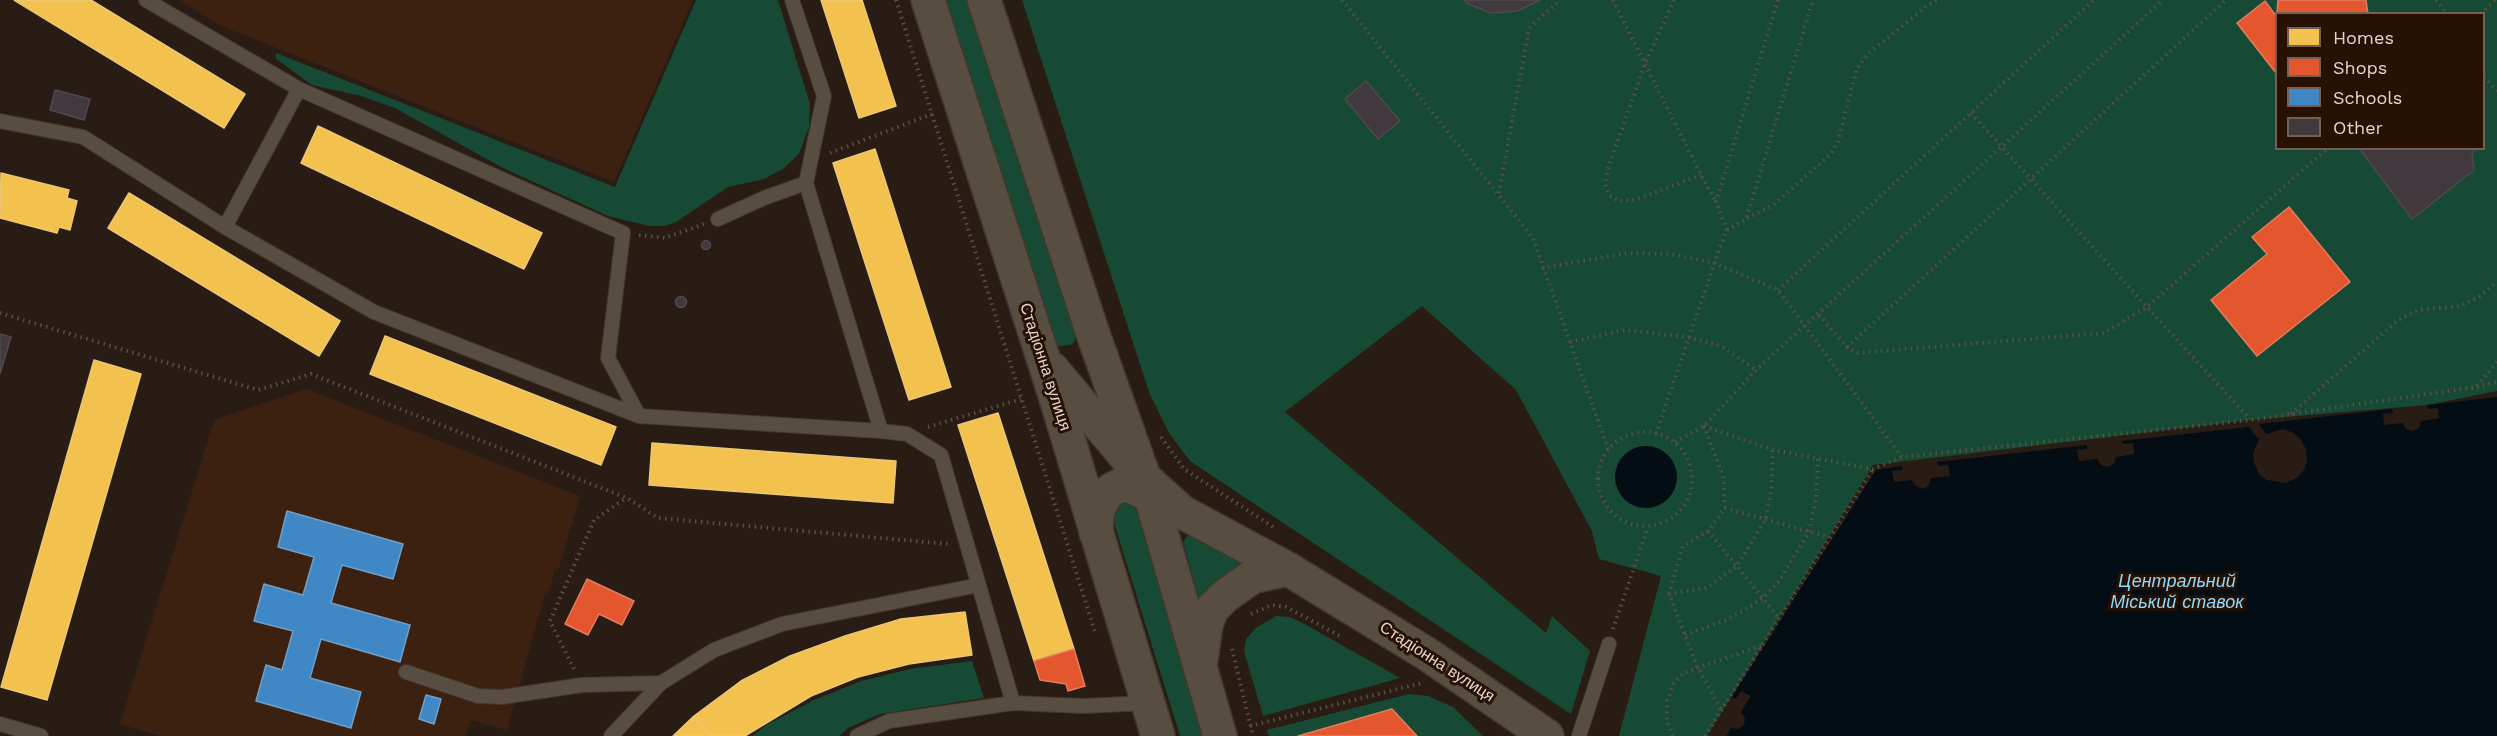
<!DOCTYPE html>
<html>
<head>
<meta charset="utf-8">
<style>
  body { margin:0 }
  #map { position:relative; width:2497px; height:736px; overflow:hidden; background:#291c14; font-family:"Work Sans",sans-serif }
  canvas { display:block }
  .legend { position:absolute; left:2275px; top:12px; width:210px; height:138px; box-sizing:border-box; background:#271103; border:2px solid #735f53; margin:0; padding:8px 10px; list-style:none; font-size:18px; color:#e5d4cb }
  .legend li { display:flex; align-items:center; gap:12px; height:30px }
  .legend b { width:30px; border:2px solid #735f53 }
</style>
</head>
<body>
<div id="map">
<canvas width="2497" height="736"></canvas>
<ul class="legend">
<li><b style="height:16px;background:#f2c14e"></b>Homes</li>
<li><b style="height:16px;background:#e4572e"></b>Shops</li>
<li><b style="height:16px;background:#3f88c5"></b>Schools</li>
<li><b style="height:16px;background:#41393d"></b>Other</li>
</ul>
</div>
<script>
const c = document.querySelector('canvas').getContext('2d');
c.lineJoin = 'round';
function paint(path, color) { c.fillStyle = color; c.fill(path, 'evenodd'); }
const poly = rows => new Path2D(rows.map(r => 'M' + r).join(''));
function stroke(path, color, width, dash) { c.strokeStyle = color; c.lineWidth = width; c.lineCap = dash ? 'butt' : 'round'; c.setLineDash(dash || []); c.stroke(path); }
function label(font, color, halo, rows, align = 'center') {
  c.font = font + ' "Work Sans",sans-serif'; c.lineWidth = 6; c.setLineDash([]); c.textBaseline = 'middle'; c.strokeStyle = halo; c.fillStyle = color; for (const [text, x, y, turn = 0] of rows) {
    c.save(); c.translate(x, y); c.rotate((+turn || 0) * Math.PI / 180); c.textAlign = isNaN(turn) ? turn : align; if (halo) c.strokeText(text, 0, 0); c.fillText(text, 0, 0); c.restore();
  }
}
const built = poly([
  [179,0,693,0,614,182,219,25],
  [306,389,580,496,558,571,555,570,548,593,545,593,507,730,471,720,466,736,161,736,120,724,214,420]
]);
const green = poly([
  [696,0,778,0,810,104,809,127,799,154,783,169,764,179,728,187,676,222,664,226,649,226,608,216,503,168,395,108,361,96,312,85,276,59,276,53,615,187],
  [944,0,969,0,1076,333,1074,342,1070,345,1058,346,1053,340],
  [1022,0,2497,0,2497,391,2427,405,2250,420,1873,465,1707,736,1619,736,1661,576,1599,559,1592,531,1516,390,1422,306,1285,412,1546,633,1552,616,1590,651,1571,714,1190,461,1169,433,1149,392],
  [2276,14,2484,14,2484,148,2276,148],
  [1116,500,1138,500,1208,736,1180,736,1110,510],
  [1188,535,1191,535,1239,561,1243,567,1200,604,1183,542],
  [1276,616,1289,617,1301,622,1400,678,1263,716,1244,651,1246,639,1256,628],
  [972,661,984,698,880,714,848,728,839,736,752,736,768,724,814,700,861,681,910,669],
  [1409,694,1428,696,1453,707,1483,736,1269,736,1267,730]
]);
const water = poly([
  [2497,397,2497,736,1726,736,1731,728,1738,729,1744,725,1745,718,1741,712,1751,696,1741,691,1736,699,1732,697,1876,470,1902,466,1903,470,1892,471,1894,482,1912,480,1916,486,1923,489,1929,485,1931,478,1950,476,1948,465,1938,466,1937,462,2087,445,2087,449,2077,450,2079,461,2097,459,2101,465,2107,467,2114,464,2116,457,2134,454,2133,443,2123,444,2122,441,2249,427,2259,440,2253,454,2254,463,2259,474,2267,480,2286,483,2297,478,2304,470,2307,460,2306,449,2301,440,2294,433,2283,429,2266,434,2259,424,2392,409,2393,413,2383,414,2384,425,2403,423,2406,429,2413,431,2419,428,2421,421,2439,418,2438,408,2428,409,2427,405],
  '1615 477a31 31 0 1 1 62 0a31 31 0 1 1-62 0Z'
]);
const homes = poly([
  [14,0,91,0,245,94,224,128,14,0],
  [821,0,862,0,896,106,859,118,821,0],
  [318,126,542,233,524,269,301,163,318,126],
  [875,149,951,387,909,400,833,163,875,149],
  [1,173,69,190,67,198,77,201,70,230,59,227,57,233,0,218,1,173],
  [129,193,340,321,319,356,108,228,129,193],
  [385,336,616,427,601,465,370,374,385,336],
  [94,360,141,374,47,700,1,687,94,360],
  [998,413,1074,649,1034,661,958,425,998,413],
  [652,443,896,461,893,503,649,485,652,443],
  [965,612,972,655,909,664,858,677,811,696,745,736,711,736,694,716,741,681,790,656,845,636,901,619,965,612],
  [694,716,711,736,673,736,694,716]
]);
const shops = poly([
  [2278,0,2366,0,2368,14,2277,14,2278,0],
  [2265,1,2276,16,2276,73,2237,23,2265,1],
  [2289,207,2350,282,2257,356,2211,300,2267,254,2252,237,2289,207],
  [587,579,634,601,622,625,599,614,588,635,565,624,587,579],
  [1074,649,1085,686,1068,691,1066,684,1040,680,1034,661,1074,649],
  [1392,709,1417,736,1298,736,1392,709]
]);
const schools = poly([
  [287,511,403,544,393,579,342,565,331,603,410,625,400,662,321,639,310,678,361,692,351,728,256,701,266,665,282,670,293,631,254,621,264,584,303,595,314,557,278,547,287,511],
  [426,695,441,699,434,724,419,719,426,695]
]);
const building = poly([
  [1464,0,1540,0,1517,11,1491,13,1468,4,1464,0],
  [1366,81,1400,121,1378,139,1345,99,1366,81],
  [55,90,90,99,84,120,50,110,55,90],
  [2359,148,2478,148,2472,153,2474,170,2412,219,2359,148],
  '701.5 245a4.5 4.5 0 1 1 9 0a4.5 4.5 0 1 1-9 0Z',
  '675.5 302a5.5 5.5 0 1 1 11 0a5.5 5.5 0 1 1-11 0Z',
  [0,334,11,337,0,374,0,334]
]);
const path = poly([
  [896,0,1095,632],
  [1342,0,1533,238,1608,449],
  [1613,0,1701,175,1716,202],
  [1674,0,1645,64,1607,171,1605,185,1609,195,1619,201,1635,200,1701,175],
  [2436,0,2447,14],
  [2481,14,2495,0],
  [2484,77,2497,91],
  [1971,113,2147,307,2328,148],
  [830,153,932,114],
  [1499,193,1529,28,1560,0],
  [1747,218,1772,206,1830,155,1838,142,1857,68,1869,53,1928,5,1939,0],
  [1727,230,1716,202,1778,0],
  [639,235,665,238,704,224],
  [1542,268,1628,253,1670,254,1714,263,1778,290,1902,457],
  [1778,290,2094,0],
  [0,313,258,390,311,374,627,498,658,518,948,544],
  [1819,315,1847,347,1858,353,2104,333,2147,307,2250,419],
  [1570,342,1625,330,1687,337,1721,346,1756,370],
  [1847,347,2226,0],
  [2477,387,2497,382],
  [2291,414,2398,320,2418,310,2461,306,2480,296,2497,282],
  [1704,426,1773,450,1873,469,1902,457,2250,420,2476,387,2497,362],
  [1704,426,1723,476,1725,508,1708,531,1683,546,1669,594,1697,666,1721,710],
  [928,427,1021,399],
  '1598 479a47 47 0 1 1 94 0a47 47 0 1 1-94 0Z',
  [1656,434,1719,250,1727,230,1746,219,1813,0],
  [1161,437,1184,469,1275,528],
  [1675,442,1704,426,1756,370,2163,0],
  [1725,508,1829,537],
  [1708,531,1779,618],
  [1669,594,1706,588,1737,566,1765,520,1771,492,1773,450],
  [1251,614,1272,605,1286,607,1342,637],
  [1613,629,1648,527],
  [1685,635,1726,620,1746,609,1763,598,1779,581,1809,532,1816,500,1818,459],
  [1232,649,1253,736],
  [574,669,550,621,594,520,626,498],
  [1250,726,1422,683],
  [1673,736,1667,721,1667,701,1674,683,1683,673,1761,646],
  [1705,736,1873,469]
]);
const service = poly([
  [146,0,299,89],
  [792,0,824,96,806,183,881,431,907,434,941,455,1013,703,1083,706,1148,703],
  [0,121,83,137,225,227,374,312,639,416,881,431],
  [718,219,764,198,806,183],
  [225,227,299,89,623,233,608,358,639,416],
  [406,672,478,696,502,697,582,685,661,683],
  [0,724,41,736],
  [611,736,661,683,714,650,782,624,979,585],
  [857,736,889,721,1013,703],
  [1579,736,1609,644]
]);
const tertiary = poly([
  [928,0,1055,395,1158,736],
  [984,0,1092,331,1151,497,1220,736],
  [1052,369,1143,477,1182,512,1288,569,1427,654,1547,736],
  [1096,533,1097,513,1103,499,1111,490,1121,485,1133,487,1161,502],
  [1201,660,1206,625,1212,609,1225,596,1252,577,1288,569]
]);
const streetNames = [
  ["Стадіонна вулиця",1045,367,72],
  ["Стадіонна вулиця",1437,662,33]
];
const waterNames = [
  ["Центральний",2177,582],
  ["Міський ставок",2177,603]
];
paint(built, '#3d2110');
paint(green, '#174a34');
paint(water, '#040d14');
paint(homes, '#f2c14e');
stroke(homes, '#eec774', 1.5);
paint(shops, '#e4572e');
stroke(shops, '#e47c5d', 1.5);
paint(schools, '#3f88c5');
stroke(schools, '#719fc7', 1.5);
paint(building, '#41393d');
stroke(building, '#50494b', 1.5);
stroke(service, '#42372f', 16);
stroke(tertiary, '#42372f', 36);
stroke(path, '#585046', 4, [1.5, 4.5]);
stroke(service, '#574e41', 14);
stroke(tertiary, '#574e41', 33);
label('16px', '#e5d4cb', '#271103', streetNames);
label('italic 18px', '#8fd9fe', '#271103', waterNames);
</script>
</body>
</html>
